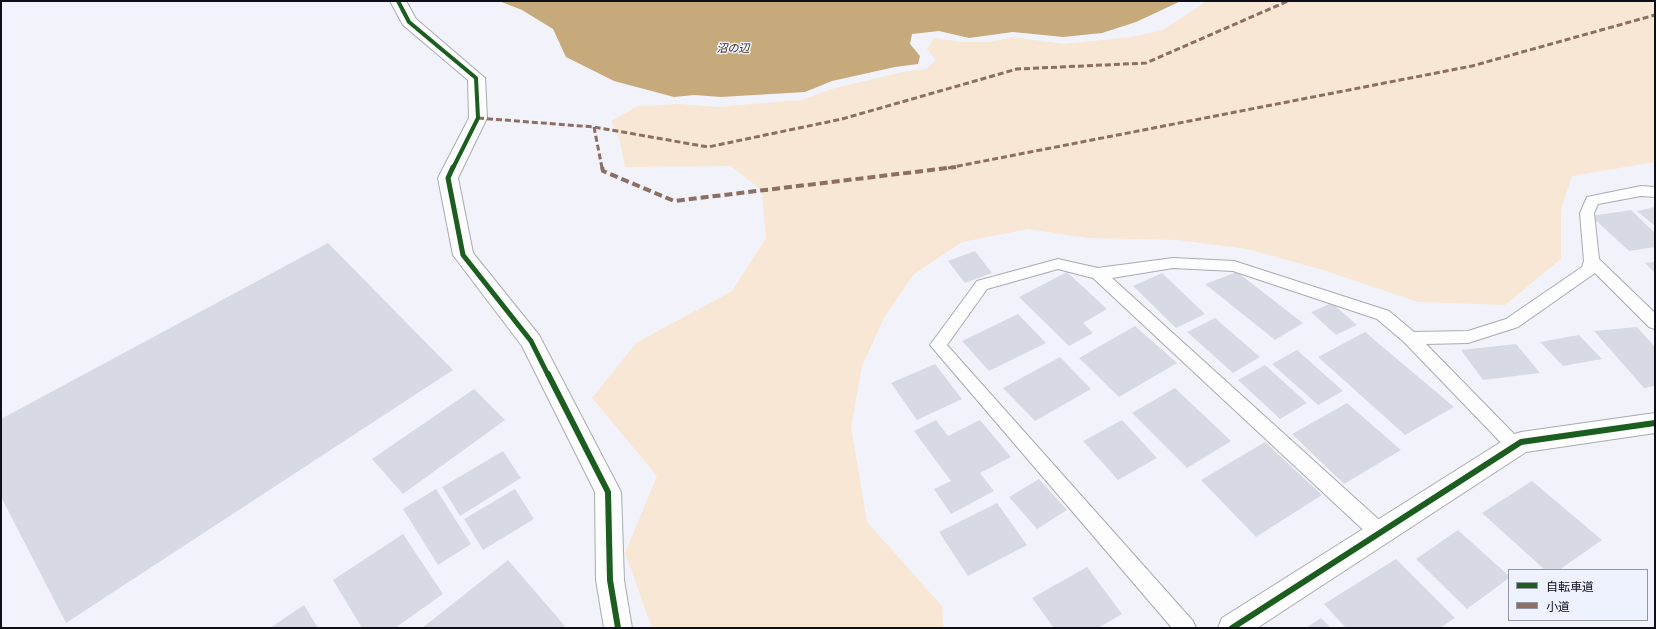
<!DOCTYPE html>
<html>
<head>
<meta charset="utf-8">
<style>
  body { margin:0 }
  #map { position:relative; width:1656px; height:629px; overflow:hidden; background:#f2f3fa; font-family:"Asap Condensed","Noto Sans JP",sans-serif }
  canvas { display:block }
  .frame { position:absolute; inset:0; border:2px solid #0c0e19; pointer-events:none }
  .legend { position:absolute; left:1508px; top:569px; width:140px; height:52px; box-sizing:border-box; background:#eef1fe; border:1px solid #9496a2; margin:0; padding:5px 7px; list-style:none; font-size:12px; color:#0c0e19 }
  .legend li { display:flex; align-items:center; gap:8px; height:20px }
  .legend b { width:20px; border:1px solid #9496a2 }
</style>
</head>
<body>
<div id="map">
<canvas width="1656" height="629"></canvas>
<div class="frame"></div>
<ul class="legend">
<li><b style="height:5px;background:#1b5e20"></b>自転車道</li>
<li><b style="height:5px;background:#8d6e63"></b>小道</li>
</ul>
</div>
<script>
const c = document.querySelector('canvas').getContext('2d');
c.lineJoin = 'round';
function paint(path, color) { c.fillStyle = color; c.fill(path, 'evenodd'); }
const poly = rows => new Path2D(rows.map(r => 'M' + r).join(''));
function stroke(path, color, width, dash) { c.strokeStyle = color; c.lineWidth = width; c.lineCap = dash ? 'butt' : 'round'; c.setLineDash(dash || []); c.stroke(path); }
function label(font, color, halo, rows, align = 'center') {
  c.font = font + ' "Asap Condensed","Noto Sans JP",sans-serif'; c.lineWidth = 3; c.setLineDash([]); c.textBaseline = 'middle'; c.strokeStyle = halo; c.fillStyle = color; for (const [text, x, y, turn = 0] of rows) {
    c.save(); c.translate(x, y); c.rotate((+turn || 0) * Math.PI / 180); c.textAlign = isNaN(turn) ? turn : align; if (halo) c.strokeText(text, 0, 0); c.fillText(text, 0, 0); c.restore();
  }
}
const green = poly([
  [1207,1,1655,1,1655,162,1572,176,1561,209,1561,259,1505,305,1418,302,1323,270,1247,249,1178,240,1087,238,1028,229,962,242,914,274,885,316,862,366,851,427,867,522,942,606,943,628,652,628,625,553,657,476,592,398,636,343,732,291,766,238,762,191,731,166,625,167,620,141,611,121,638,106,681,104,716,107,801,100,835,88,907,71,926,69,936,60,927,49,934,38,962,42,990,42,1012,37,1064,44,1133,37,1163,30]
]);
const water = poly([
  [499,1,1181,1,1136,22,1102,33,1063,37,1013,32,969,38,939,31,912,34,910,44,920,56,918,64,895,67,832,81,805,92,721,97,694,95,674,97,614,81,566,57,553,29,522,10]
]);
const building = poly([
  [1655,207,1655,226,1637,211],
  [1631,210,1655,233,1655,247,1629,251,1591,216],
  [328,243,453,370,66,623,1,497,1,419],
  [975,251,992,273,965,283,948,261],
  [1655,262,1655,273,1645,263],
  [1067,272,1107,309,1083,323,1093,333,1069,346,1019,297],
  [1237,272,1303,323,1275,340,1205,284],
  [1162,273,1205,314,1176,328,1133,286],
  [1332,303,1357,325,1336,335,1311,312],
  [1018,314,1046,343,989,371,962,341],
  [1215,318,1260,357,1233,373,1187,332],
  [1135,326,1177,363,1119,397,1079,358],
  [1637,327,1655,347,1655,386,1644,388,1594,331],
  [1365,332,1454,407,1405,435,1318,357],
  [1579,335,1602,359,1563,366,1540,342],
  [1516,344,1540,373,1483,380,1461,350],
  [1297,350,1343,391,1318,405,1272,364],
  [1060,357,1091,389,1035,421,1003,388],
  [935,364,962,399,917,420,891,383],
  [1265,365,1307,403,1280,419,1238,380],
  [1175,388,1231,441,1187,468,1132,413],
  [474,389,505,420,403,494,372,459],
  [1347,403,1401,450,1344,484,1292,434],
  [936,420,948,436,980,420,1011,457,980,473,994,491,951,514,934,489,951,481,914,431],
  [1122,420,1157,458,1118,480,1083,441],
  [1265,442,1322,495,1256,537,1201,480],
  [503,451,521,478,460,516,442,487],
  [1039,479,1067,510,1037,529,1009,497],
  [1532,481,1602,540,1559,570,1545,570,1482,513],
  [436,489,471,544,438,565,403,509],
  [515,489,534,519,483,550,464,519],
  [997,503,1027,545,968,576,939,532],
  [1458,530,1509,576,1509,578,1467,609,1416,559],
  [403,534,443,594,395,628,362,628,333,580],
  [1396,559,1455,618,1440,628,1346,628,1324,604],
  [508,560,565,626,563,628,422,628],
  [1087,567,1122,614,1098,628,1054,628,1032,598],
  [304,605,318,628,270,628],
  [1321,618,1331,628,1306,628]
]);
const service = poly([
  [1641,186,1655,187,1655,197,1641,196,1598,204,1594,213,1599,259,1655,313,1655,329,1649,327,1595,273,1518,327,1468,343,1426,344,1521,441,1524,446,1521,451,1515,454,1509,451,1404,342,1377,319,1233,271,1173,268,1112,278,1387,527,1390,533,1387,539,1380,542,1373,539,1093,278,1058,269,987,289,947,345,1193,621,1196,628,1172,628,930,345,977,281,1058,259,1098,268,1173,258,1234,261,1389,311,1414,332,1468,331,1506,319,1582,267,1584,261,1580,213,1587,197,1641,186]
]);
const minor = poly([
  [390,1,406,1,416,19,485,78,487,118,458,178,473,253,539,335,621,492,624,580,632,628,604,628,596,580,595,492,522,346,453,255,438,178,469,118,468,80,403,25,390,1],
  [1655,413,1655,433,1526,452,1257,628,1218,628,1222,618,1512,435,1521,432,1655,413]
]);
const quietFar1 = poly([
  [478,118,594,127,708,147,842,119,1017,69,1146,63,1288,1],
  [594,127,602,168],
  [948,168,1472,66,1655,15]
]);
const quiet = poly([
  [602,167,603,171,674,201,956,167]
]);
const cyclewayFar2 = poly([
  [398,1,409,22,476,78,478,118,453,168]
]);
const cyclewayFar1 = poly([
  [453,167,448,178,463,255,531,341,548,375]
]);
const cycleway = poly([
  [548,374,608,492,610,580,618,628],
  [1232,628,1521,442,1655,423]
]);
const farWaternames = [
  ["沼の辺",733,49]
];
paint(green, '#f7e7d4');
paint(water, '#c7aa7c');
paint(building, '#d8dae3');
stroke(service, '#a9aab3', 2);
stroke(minor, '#a9aab3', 2);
paint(service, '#fdfdfe');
paint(minor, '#fdfdfe');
stroke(quietFar1, '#8d6e63', 3, [6, 3]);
stroke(quiet, '#8d6e63', 4, [8, 4]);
stroke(cyclewayFar2, '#1b5e20', 4);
stroke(cyclewayFar1, '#1b5e20', 5);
stroke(cycleway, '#1b5e20', 6);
label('italic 11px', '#3d2a0b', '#eef1fe', farWaternames);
</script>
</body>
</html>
